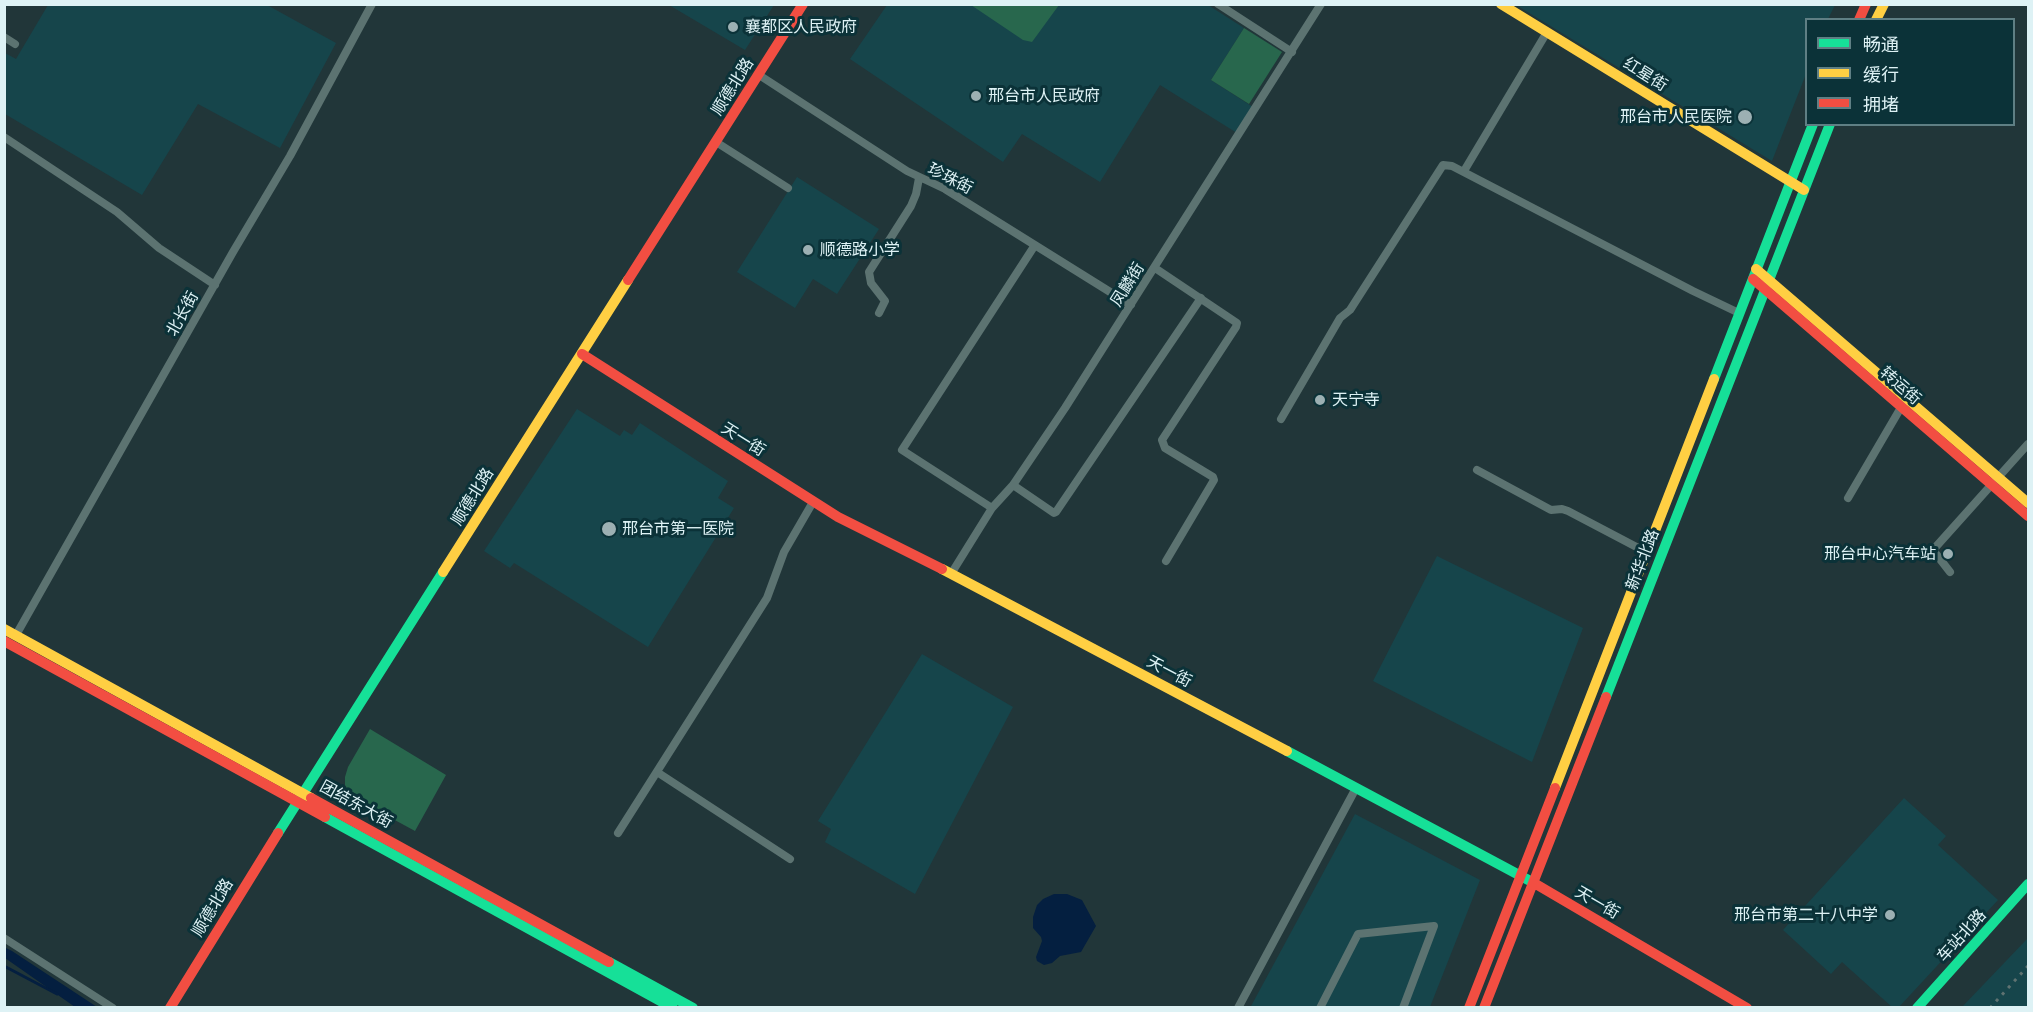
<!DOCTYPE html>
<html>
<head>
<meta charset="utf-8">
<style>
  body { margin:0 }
  #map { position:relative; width:2033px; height:1012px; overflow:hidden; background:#213639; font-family:Merriweather,"Noto Sans SC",serif }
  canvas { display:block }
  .frame { position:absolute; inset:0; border:6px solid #def2f5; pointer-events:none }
  .legend { position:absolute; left:1805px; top:18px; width:210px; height:108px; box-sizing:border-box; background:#0b3238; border:2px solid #5f7f84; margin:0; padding:8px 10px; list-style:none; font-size:18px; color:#def2f5 }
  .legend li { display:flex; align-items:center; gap:12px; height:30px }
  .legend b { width:30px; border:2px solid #5f7f84 }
</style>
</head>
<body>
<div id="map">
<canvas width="2033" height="1012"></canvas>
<div class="frame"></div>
<ul class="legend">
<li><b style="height:8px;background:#16e098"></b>畅通</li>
<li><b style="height:8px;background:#ffcf43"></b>缓行</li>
<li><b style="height:8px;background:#f24e42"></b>拥堵</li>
</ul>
</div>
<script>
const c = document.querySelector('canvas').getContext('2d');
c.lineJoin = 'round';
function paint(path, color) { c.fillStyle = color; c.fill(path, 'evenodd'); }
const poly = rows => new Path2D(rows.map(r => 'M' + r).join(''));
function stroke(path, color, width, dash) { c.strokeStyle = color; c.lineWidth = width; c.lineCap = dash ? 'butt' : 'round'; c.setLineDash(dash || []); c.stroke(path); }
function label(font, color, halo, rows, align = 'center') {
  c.font = font + ' Merriweather,"Noto Sans SC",serif'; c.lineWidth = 6; c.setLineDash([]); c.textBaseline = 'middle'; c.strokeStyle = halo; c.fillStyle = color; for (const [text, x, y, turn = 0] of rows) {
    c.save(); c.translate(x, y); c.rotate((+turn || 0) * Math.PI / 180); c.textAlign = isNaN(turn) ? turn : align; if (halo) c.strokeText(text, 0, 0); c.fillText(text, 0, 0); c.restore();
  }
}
const built = poly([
  [48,5,267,5,336,43,280,148,198,104,142,195,5,114,5,53,16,59],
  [669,5,774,5,745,50],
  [887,5,1208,5,1244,28,1211,80,1253,107,1237,133,1160,85,1100,182,1022,134,1003,162,850,59],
  [1516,5,1835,5,1828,19,1806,20,1806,74,1772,161],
  [797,177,879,229,837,294,813,279,795,308,737,272],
  [577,409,620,436,624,430,632,435,640,423,728,481,718,498,734,508,648,647,514,563,510,568,484,551],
  [1437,556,1583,628,1532,762,1373,681],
  [922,654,1013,707,915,894,825,842,831,829,818,821],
  [1904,798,1946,836,1938,845,1998,900,1899,1007,1892,1007,1842,962,1831,974,1783,930],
  [1355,814,1480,880,1430,1007,1250,1008],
  [2028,938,2028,1007,1962,1007]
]);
const green = poly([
  [971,5,1059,5,1032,42,1023,40],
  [1244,28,1282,52,1249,104,1211,80],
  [370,729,446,775,415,831,358,800,352,796,345,785,345,777,348,767]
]);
const water = poly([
  [1054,894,1067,894,1082,900,1096,926,1081,952,1060,956,1052,963,1044,965,1037,961,1036,957,1042,941,1041,937,1033,928,1033,917,1037,905,1043,899],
  [4,947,12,951,97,1007,75,1007,5,958]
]);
const stream = poly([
  [4,966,57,994]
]);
const street = poly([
  [1218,4,1292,52],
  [4,37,15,44],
  [759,75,907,171,945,189,1131,305],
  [4,137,117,212,159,248,215,285],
  [716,142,788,188],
  [1464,171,1547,32],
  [1155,268,1237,323,1236,327,1162,440,1165,448,1213,477,1214,480,1166,561],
  [879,313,885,301,871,283,869,272,911,206,916,194,919,178],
  [1281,419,1340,318,1350,310,1443,165,1452,166,1693,291,1739,313],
  [1477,470,1551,510,1562,509,1568,511,1646,552],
  [1013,485,1054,513,1056,512,1201,298],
  [1848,498,1903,404],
  [992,508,902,450,1035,245],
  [1950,572,1933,550,2028,444],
  [951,574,992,508,1013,485,1065,408,1321,4],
  [16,635,233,252,290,156,372,4],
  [657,772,790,859],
  [618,833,767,598,784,552,813,502],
  [4,938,113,1008],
  [1238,1008,1356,788],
  [1320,1008,1358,934,1434,926,1403,1008]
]);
const fast = poly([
  [1714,379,1813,124],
  [1606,697,1830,124],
  [1287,751,1534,883],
  [325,817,673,1008],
  [278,833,443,572],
  [609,962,693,1008],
  [1917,1008,2028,884]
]);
const slow = poly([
  [1501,4,1804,190],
  [1876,20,1884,4],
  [1756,269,2028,503],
  [942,569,1287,751],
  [443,572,628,280],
  [4,629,311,798],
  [1555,788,1714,379]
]);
const jam = poly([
  [1859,20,1866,4],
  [1753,279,2028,516],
  [628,280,803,4],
  [582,354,838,517,942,569],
  [4,641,325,817],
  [311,798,609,962],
  [1534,883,1747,1008],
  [170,1008,278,833],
  [1469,1008,1555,788],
  [1484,1008,1606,697]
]);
const rail = poly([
  [1990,1008,2028,966]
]);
const markers = [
  [733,27,6,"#9cb0b3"],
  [976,96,6,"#9cb0b3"],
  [1745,117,8,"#9cb0b3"],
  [808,250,6,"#9cb0b3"],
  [1320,400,6,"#9cb0b3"],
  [609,529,8,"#9cb0b3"],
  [1948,554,6,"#9cb0b3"],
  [1890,915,6,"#9cb0b3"]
];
const poiNames = [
  ["襄都区人民政府",745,27],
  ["邢台市人民政府",988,96],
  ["邢台市人民医院",1732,117,"right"],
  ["顺德路小学",820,250],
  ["天宁寺",1332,400],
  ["邢台市第一医院",622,529],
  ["邢台中心汽车站",1936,554,"right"],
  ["邢台市第二十八中学",1878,915,"right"]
];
const streetNames = [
  ["红星街",1645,75,32],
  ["顺德北路",733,87,-58],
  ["珍珠街",950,179,27],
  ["凤麟街",1128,285,-58],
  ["北长街",183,314,-61],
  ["转运街",1900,386,41],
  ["天一街",743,440,32],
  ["顺德北路",473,497,-58],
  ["新华北路",1643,560,-69],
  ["天一街",1169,672,28],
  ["团结东大街",356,805,29],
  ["天一街",1597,903,30],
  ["顺德北路",213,908,-59],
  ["车站北路",1962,936,-48]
];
paint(built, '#16454b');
paint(green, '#28674d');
paint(water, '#041f40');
stroke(stream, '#041f40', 3);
stroke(street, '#5c7371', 8);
stroke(fast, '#16e098', 10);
stroke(slow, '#ffcf43', 10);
stroke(jam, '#f24e42', 10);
stroke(rail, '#5e7271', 3, [3, 6]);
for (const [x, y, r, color] of markers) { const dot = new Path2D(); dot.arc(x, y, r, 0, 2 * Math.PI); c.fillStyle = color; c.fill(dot); stroke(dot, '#0b3238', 2); }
label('16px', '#def2f5', '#0b3238', poiNames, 'left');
label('16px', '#def2f5', '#0b3238', streetNames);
</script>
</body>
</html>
